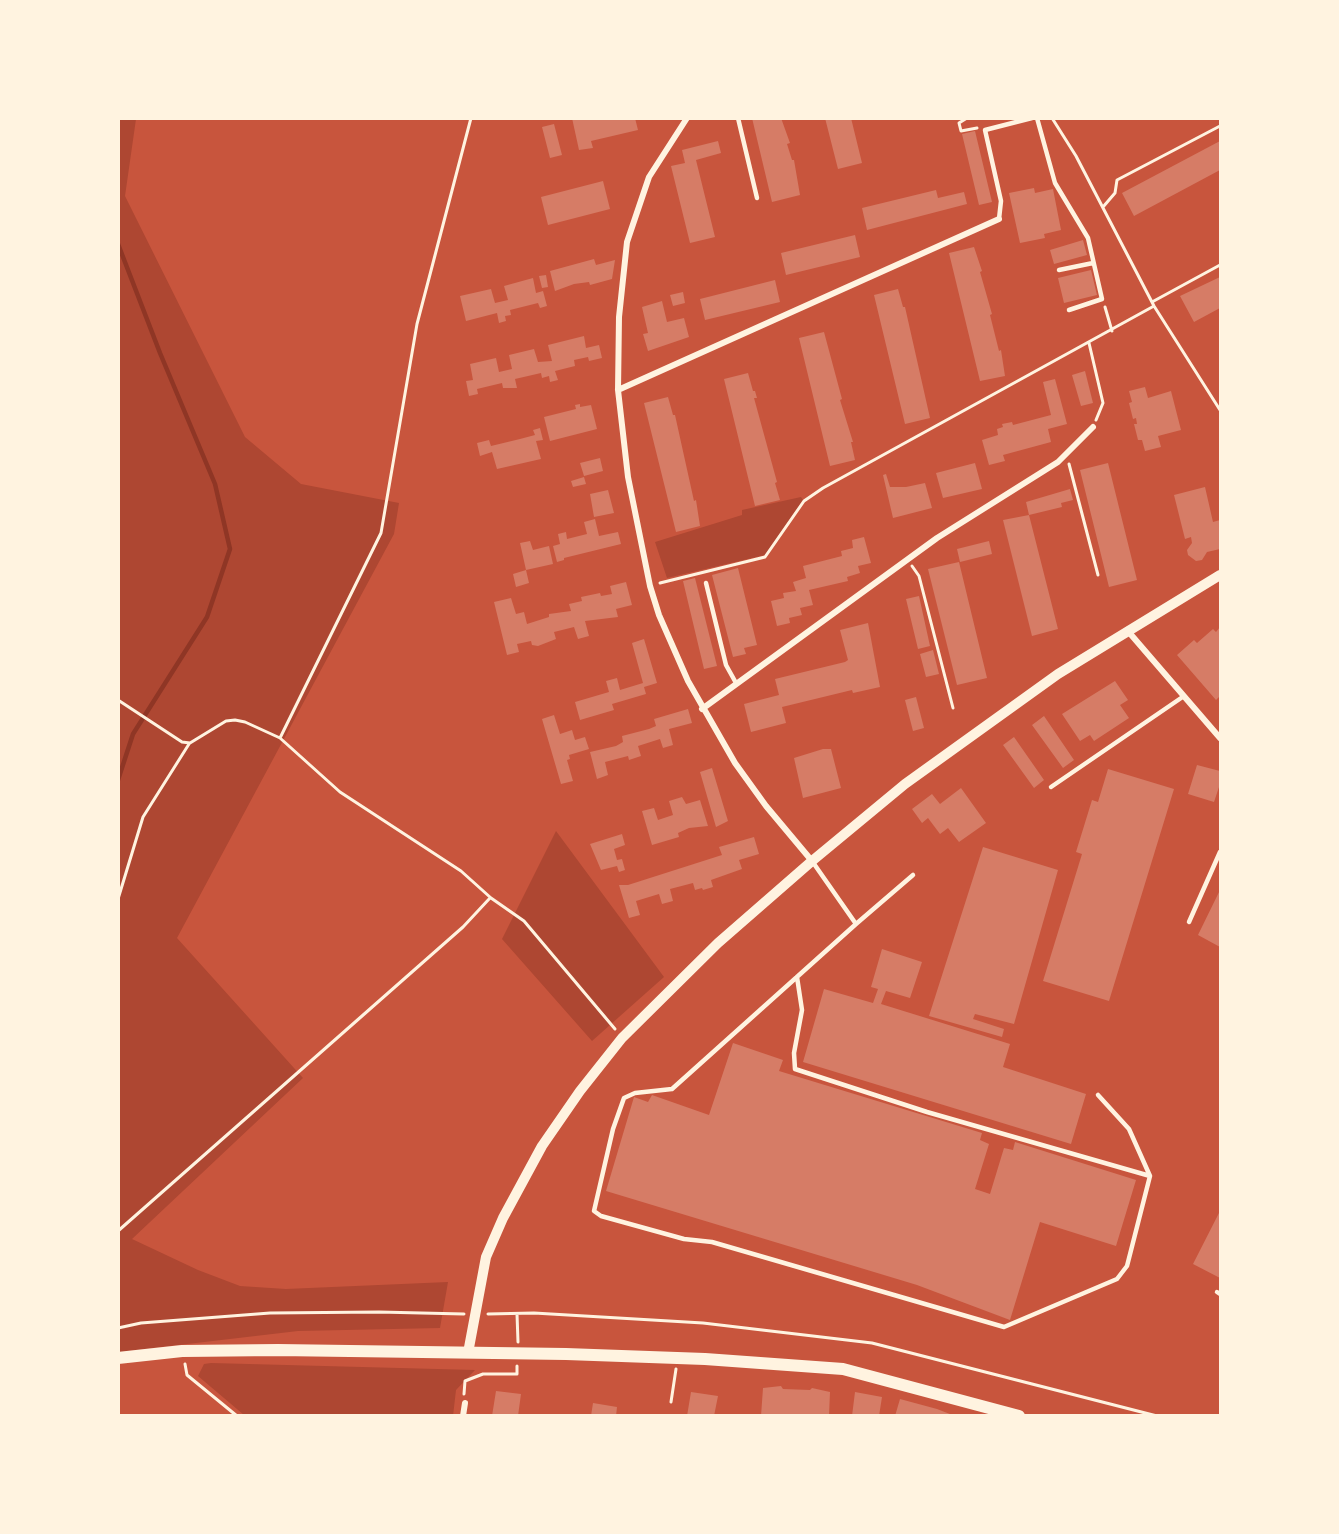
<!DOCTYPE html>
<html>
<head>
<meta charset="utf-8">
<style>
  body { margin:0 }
  #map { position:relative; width:1339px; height:1534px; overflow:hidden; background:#c8553d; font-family:"DejaVu Sans",sans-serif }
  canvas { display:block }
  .frame { position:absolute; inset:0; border:120px solid #fff3e0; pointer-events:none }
</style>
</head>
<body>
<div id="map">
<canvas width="1339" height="1534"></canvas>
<div class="frame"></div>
</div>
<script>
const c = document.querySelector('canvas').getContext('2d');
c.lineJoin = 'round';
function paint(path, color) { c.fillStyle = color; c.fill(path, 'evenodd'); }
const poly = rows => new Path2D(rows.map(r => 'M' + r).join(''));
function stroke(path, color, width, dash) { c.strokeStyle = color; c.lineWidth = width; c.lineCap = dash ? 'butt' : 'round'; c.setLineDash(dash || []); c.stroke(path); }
const green = poly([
  [118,119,136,119,125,196,245,437,301,484,399,503,394,534,177,938,303,1078,132,1239,198,1270,240,1286,286,1289,448,1282,440,1328,298,1331,119,1352],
  [801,497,803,500,765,555,667,578,655,542,742,515,742,510],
  [556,831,664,977,592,1041,502,939],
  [211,1363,475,1370,456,1390,453,1416,244,1415,198,1376,204,1364]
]);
const stream = poly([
  [118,244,160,353,215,484,230,549,207,617,133,734,118,780]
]);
const building = poly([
  [572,118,635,118,638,130,591,141,593,148,579,150],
  [752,118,781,118,790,143,787,144,792,160,794,160,800,195,772,202],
  [825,118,851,118,862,163,838,169],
  [554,124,562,155,550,158,542,127],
  [975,131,992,202,979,205,962,134],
  [718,141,721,153,696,160,715,237,690,243,671,166,685,163,682,150],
  [1220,141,1220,170,1134,216,1122,193],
  [603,181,610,209,548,225,541,197],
  [1034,188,1035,193,1053,189,1061,230,1044,234,1045,238,1020,243,1009,193],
  [936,190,938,198,964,192,967,204,867,230,862,208],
  [855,235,860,257,786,275,781,253],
  [1083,240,1087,255,1054,264,1050,250],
  [974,247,982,271,980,272,992,314,990,315,999,351,1001,350,1005,376,980,381,949,253],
  [594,259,596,265,615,260,612,279,590,285,589,282,574,284,555,291,550,271],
  [1091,270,1097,295,1064,303,1058,278],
  [546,275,548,287,542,288,539,276],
  [1220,277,1220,308,1194,322,1180,296],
  [533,278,536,293,543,291,547,306,540,308,538,303,510,310,511,315,505,316,506,321,499,323,497,313,466,321,460,296,491,289,495,303,508,300,504,286],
  [775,280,780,302,705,320,700,299],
  [898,289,903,307,905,307,930,418,905,424,874,295],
  [683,292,685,303,673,306,670,295],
  [662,301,667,322,684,318,689,337,648,351,643,334,648,333,642,307],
  [824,332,842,399,840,400,853,442,851,442,855,460,830,466,799,338],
  [584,336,586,348,599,345,602,358,589,361,588,357,574,360,575,366,555,371,558,380,550,382,549,376,542,378,541,373,515,379,517,388,503,388,502,383,477,389,478,394,469,396,466,381,473,380,470,364,496,358,499,372,512,369,509,355,534,349,538,362,552,361,548,345],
  [1085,371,1093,403,1081,406,1072,375],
  [748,373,753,391,755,391,757,398,754,398,777,482,775,483,780,500,755,506,724,379],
  [1055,379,1067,424,1048,429,1051,442,1003,455,1005,461,989,465,982,440,998,435,997,429,1003,427,1002,424,1012,422,1013,425,1051,415,1043,382],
  [1145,387,1148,398,1171,391,1181,430,1158,436,1161,447,1145,451,1142,440,1138,440,1134,424,1137,424,1136,418,1133,419,1129,403,1132,402,1129,391],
  [668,397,673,415,675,415,694,501,696,500,700,526,676,532,644,403],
  [580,404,580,407,591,405,597,429,550,441,544,417,576,409,575,405],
  [540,428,543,440,536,441,541,459,497,469,492,452,480,456,477,443,489,440,491,446,520,439,535,435,533,430],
  [600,458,603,471,584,476,580,463],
  [975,463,982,489,943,498,936,473],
  [1108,463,1137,580,1109,587,1080,470],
  [886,474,890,487,906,487,925,483,932,508,893,518,883,475],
  [584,477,586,484,573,487,571,481],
  [1205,487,1213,522,1220,520,1220,549,1207,552,1202,560,1196,561,1188,555,1187,550,1192,543,1191,537,1185,539,1174,495],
  [1070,489,1073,500,1061,503,1062,507,1029,515,1058,629,1032,636,1003,520,1029,515,1026,502],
  [608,490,614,513,594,517,590,494],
  [595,519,599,536,618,532,621,544,564,558,564,560,557,562,553,546,560,544,558,534,566,532,567,539,587,534,584,522],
  [864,537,871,563,858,566,860,573,847,577,848,581,809,590,813,605,800,608,802,615,789,618,790,623,777,626,771,601,784,598,783,593,796,591,793,582,806,578,803,566,842,556,841,551,853,548,852,540],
  [530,541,533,550,549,546,553,564,526,570,520,543],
  [989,541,992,554,960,562,957,549],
  [959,562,987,678,957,685,928,569],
  [738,568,757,645,744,648,746,654,733,657,712,575],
  [526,570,529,583,516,587,513,574],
  [695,578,717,666,704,669,683,581],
  [626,582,632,605,616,609,618,617,585,621,589,636,578,639,574,627,554,632,556,639,538,646,532,645,531,641,517,644,519,652,507,655,494,602,511,598,516,614,524,612,527,624,549,617,549,614,571,611,569,604,582,601,581,597,600,593,601,596,612,594,610,586],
  [919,596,930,646,918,649,906,599],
  [868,623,880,687,853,693,852,690,782,707,786,723,751,732,744,704,779,695,775,679,845,662,848,660,840,630],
  [1220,627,1220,696,1216,700,1177,655,1194,640,1197,643,1213,629,1216,632],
  [644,639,657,683,644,687,646,694,612,704,614,710,580,720,575,702,609,692,606,681,617,678,620,690,643,683,632,643],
  [933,650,939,674,926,677,920,654],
  [1115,681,1128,700,1120,705,1129,718,1094,741,1090,735,1080,741,1062,714],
  [916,697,924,728,913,731,905,700],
  [688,709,692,723,669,729,673,745,663,748,660,739,638,746,641,756,629,760,628,756,605,762,608,775,597,779,590,752,616,746,623,742,622,736,649,729,656,726,654,719],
  [554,715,560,734,572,730,575,740,585,737,589,749,569,755,570,759,567,760,573,781,561,784,542,719],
  [1044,716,1074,760,1063,768,1032,725],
  [1014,737,1044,780,1034,788,1003,745],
  [823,749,831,749,841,788,803,798,794,758],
  [1197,765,1220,771,1220,784,1214,802,1188,794],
  [712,768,728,821,716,827,700,772],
  [1108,769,1174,789,1109,1001,1043,981,1082,854,1076,852,1092,800,1098,802],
  [961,788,986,823,959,842,948,828,940,834,928,818,922,823,912,809,932,794,940,804],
  [682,797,686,804,700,800,708,826,689,828,678,833,679,837,652,845,642,811,654,808,658,820,673,815,669,801],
  [622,834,625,845,614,849,617,860,622,859,625,870,619,872,617,866,601,870,590,844],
  [754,837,759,854,739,860,742,869,711,880,713,887,703,890,702,888,695,890,693,883,670,889,673,901,662,904,659,894,636,901,640,915,629,918,619,885,628,885,722,855,719,847],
  [983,847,1058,870,1014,1024,975,1014,973,1019,1004,1029,1002,1037,929,1016],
  [1220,890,1220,947,1198,935],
  [882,949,922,962,910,998,886,991,881,1004,1010,1044,1003,1067,1086,1094,1071,1144,803,1062,824,989,873,1003,878,989,871,987],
  [733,1043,783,1060,779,1071,982,1133,980,1140,989,1144,975,1189,990,1194,1004,1148,1013,1150,1015,1142,1136,1180,1116,1246,1040,1222,1010,1320,917,1285,606,1191,634,1097,648,1102,652,1095,709,1115],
  [1220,1211,1220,1278,1193,1264],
  [781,1386,783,1389,810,1390,812,1388,830,1392,829,1416,761,1416,763,1388],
  [496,1391,521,1394,518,1416,492,1416],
  [691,1392,718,1396,714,1416,687,1416],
  [855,1392,882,1397,879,1416,852,1416],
  [900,1399,937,1409,955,1416,895,1416],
  [593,1403,617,1407,616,1416,591,1416]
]);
const path = poly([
  [967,118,959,123,961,131,977,128],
  [1052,118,1076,156,1154,306,1220,410],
  [1103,207,1115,193,1117,180,1220,126],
  [1152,302,1220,265],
  [1105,307,1112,331],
  [1089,343,1103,403,1096,420],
  [1069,464,1098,575],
  [912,566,919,576,953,708],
  [660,583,765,557,804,501,823,488,1154,306],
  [118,700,182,742,190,743,226,721,235,720,245,722,280,738,340,792,461,871,491,898,524,921,615,1029],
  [280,738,381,533,417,324,471,118],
  [118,899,143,817,189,744],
  [118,1231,463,927,490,898],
  [488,1314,534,1313,703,1323,872,1343,1157,1416],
  [517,1314,518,1342],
  [118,1328,141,1323,270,1313,379,1312,464,1314],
  [185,1364,187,1375,237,1416],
  [464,1394,465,1381,483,1374,517,1374,517,1366],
  [671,1402,676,1369]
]);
const service = poly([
  [738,118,757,198],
  [1037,118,1055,183,1088,238,1102,299,1069,310],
  [999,219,1001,201,985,130,1032,118],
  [1059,270,1093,263],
  [706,583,726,665,736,683],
  [1051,787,1184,696],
  [812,861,856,924,672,1089,635,1093,624,1098,613,1129,594,1211,601,1216,684,1239,712,1242,1004,1327,1117,1279,1127,1266,1150,1176,1129,1129,1098,1095],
  [1189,922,1220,852],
  [856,924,913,875],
  [797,977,802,1010,794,1053,795,1069,927,1112,1150,1176],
  [1217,1292,1220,1294]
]);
const minor = poly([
  [687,118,649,177,627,242,619,317,618,390,628,477,650,586,659,615,688,681,735,763,766,806,812,861],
  [618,390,999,219],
  [1127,630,1220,738],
  [702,709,937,538,1058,462,1093,427],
  [463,1416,465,1403]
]);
const tertiary = poly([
  [468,1353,486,1257,503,1218,542,1146,580,1091,622,1038,718,943,812,861,905,784,1058,674,1220,575]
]);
const secondary = poly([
  [118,1358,182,1351,278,1350,566,1354,705,1359,843,1369,1019,1416]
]);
paint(green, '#ae4732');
stroke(stream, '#8f3625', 4.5);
paint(building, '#d67c66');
stroke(path, '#fff3e0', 3);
stroke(service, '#fff3e0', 4.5);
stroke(minor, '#fff3e0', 6);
stroke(tertiary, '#fff3e0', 10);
stroke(secondary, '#fff3e0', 12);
</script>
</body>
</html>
